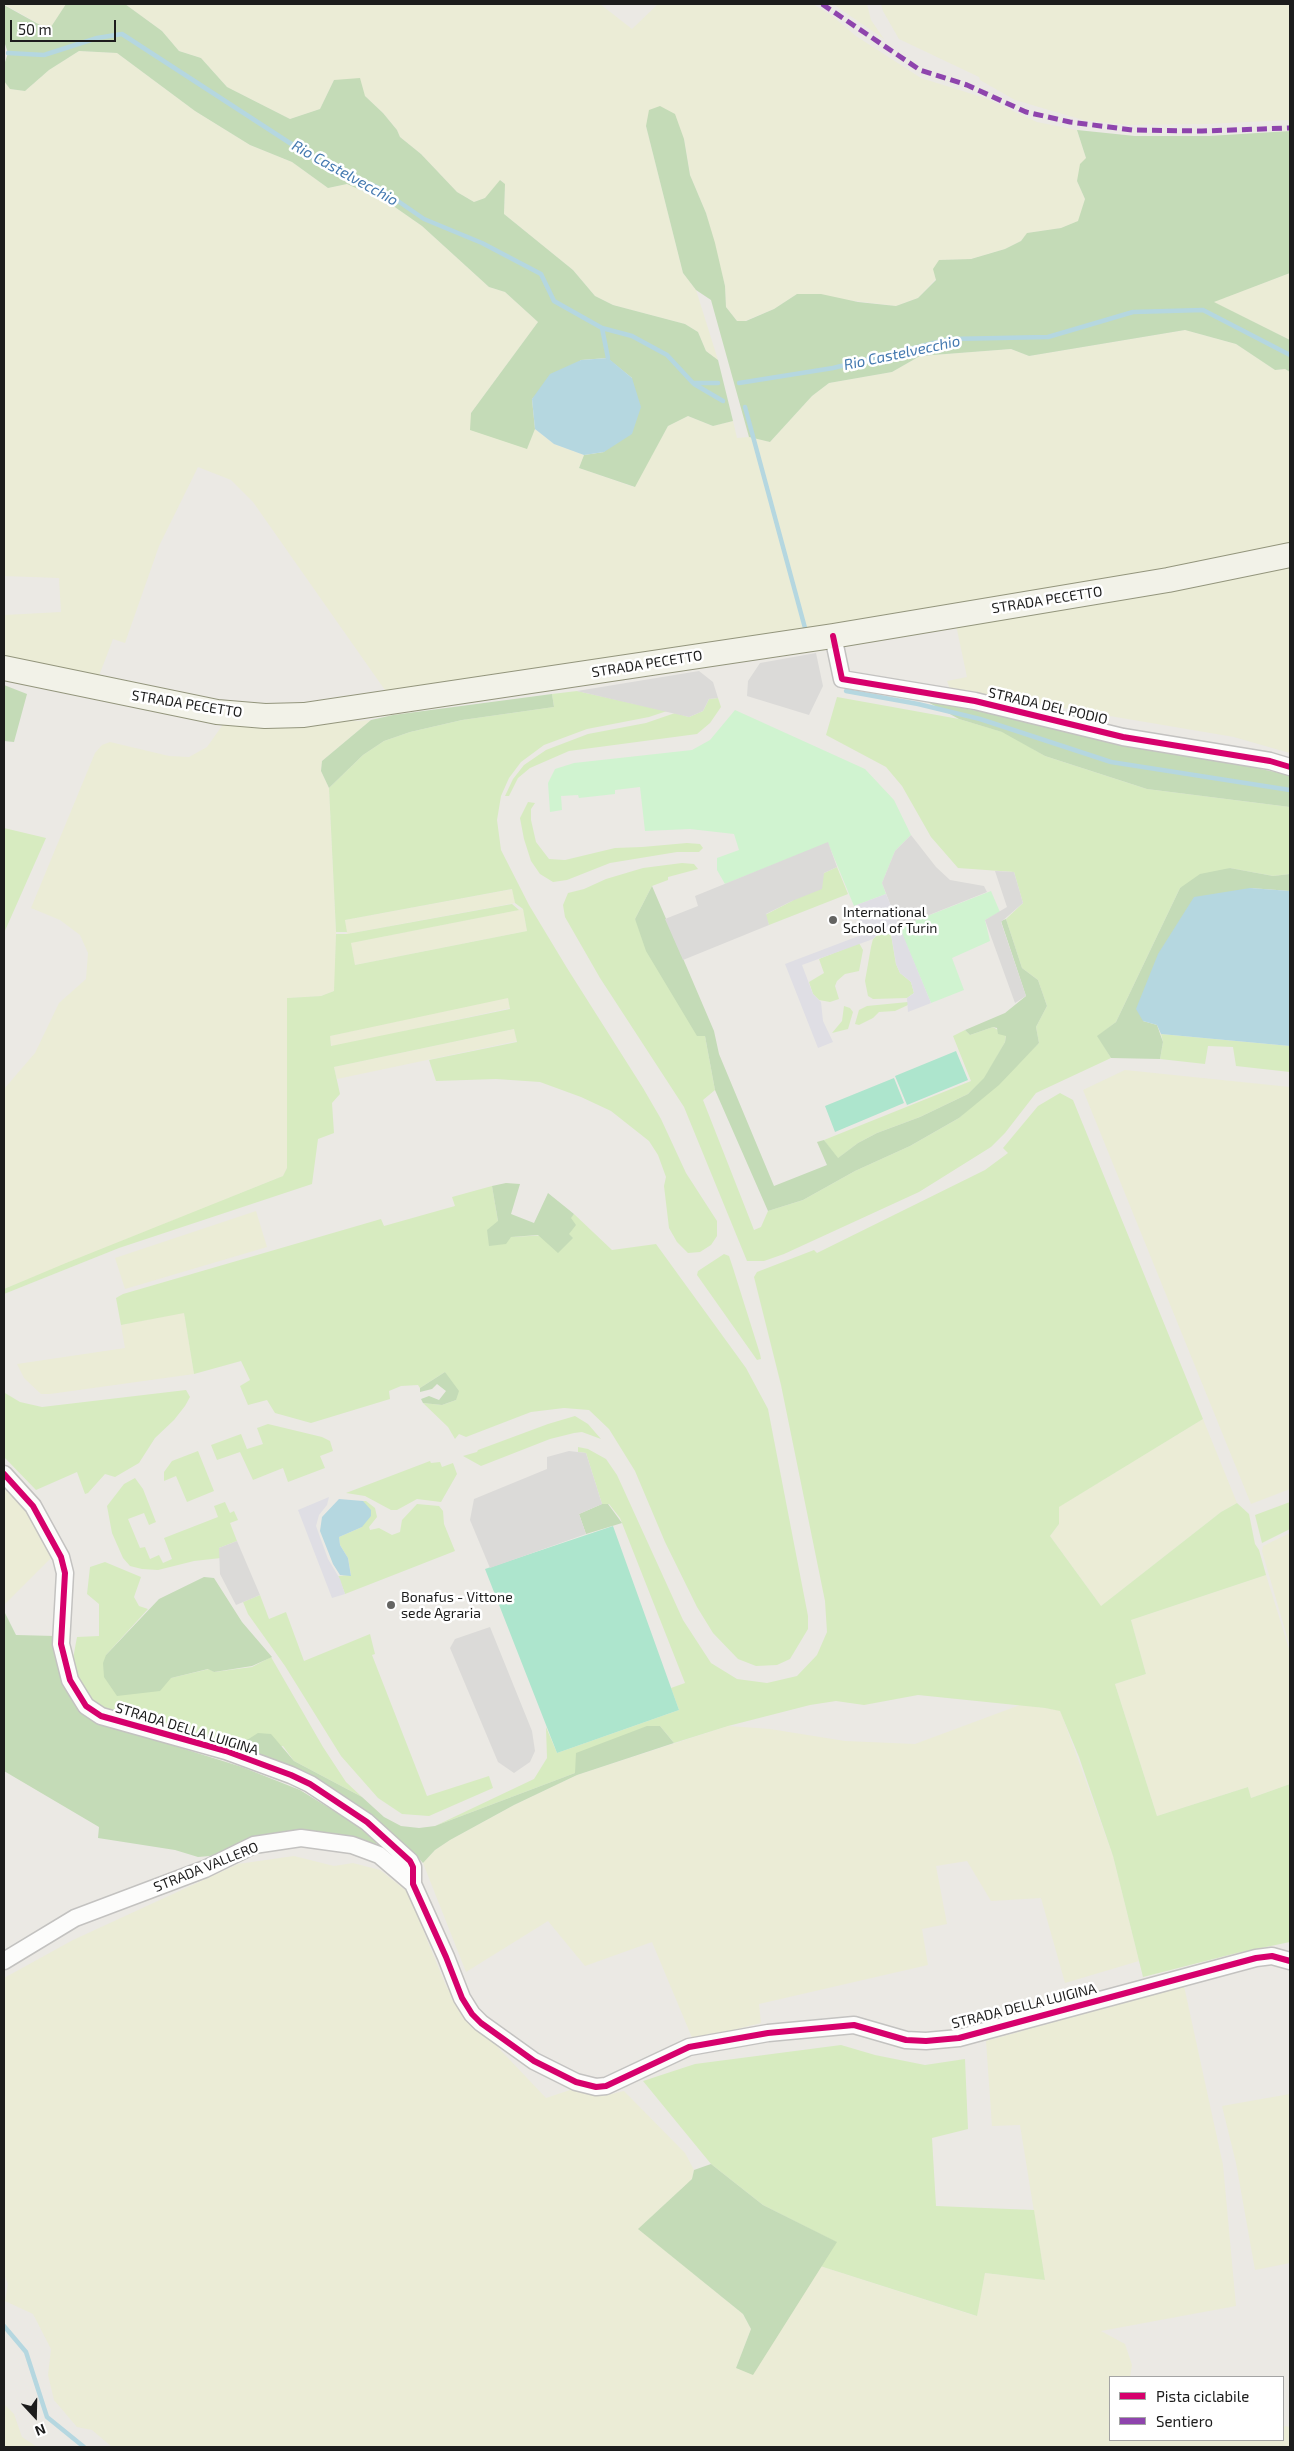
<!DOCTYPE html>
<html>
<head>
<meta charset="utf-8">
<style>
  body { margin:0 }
  #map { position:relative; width:1294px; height:2451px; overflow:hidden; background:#ebe9e4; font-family:"Exo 2",sans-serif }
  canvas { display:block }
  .frame { position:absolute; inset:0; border:5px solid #1c1c1c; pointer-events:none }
  .legend { position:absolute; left:1109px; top:2376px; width:175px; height:65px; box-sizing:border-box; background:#fff; border:1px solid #a4a4a4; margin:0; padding:6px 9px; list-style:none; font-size:15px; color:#1c1c1c }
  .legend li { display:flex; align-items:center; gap:10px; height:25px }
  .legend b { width:25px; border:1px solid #a4a4a4 }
  .north { position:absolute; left:10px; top:2391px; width:50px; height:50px; -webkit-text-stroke:4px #fff; paint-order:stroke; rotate:159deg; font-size:14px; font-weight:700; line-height:20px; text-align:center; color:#1c1c1c }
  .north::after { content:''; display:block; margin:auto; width:18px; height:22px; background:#1c1c1c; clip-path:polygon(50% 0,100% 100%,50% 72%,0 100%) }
  .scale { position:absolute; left:10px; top:20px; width:106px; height:22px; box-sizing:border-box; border:2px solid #1c1c1c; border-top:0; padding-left:6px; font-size:15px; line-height:18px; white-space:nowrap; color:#1c1c1c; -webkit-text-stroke:4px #fff; paint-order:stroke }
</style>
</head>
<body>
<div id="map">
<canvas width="1294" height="2451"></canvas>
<div class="frame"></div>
<ul class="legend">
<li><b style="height:6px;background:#d6006c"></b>Pista ciclabile</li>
<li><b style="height:6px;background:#8e44ad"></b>Sentiero</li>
</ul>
<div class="north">N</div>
<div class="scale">50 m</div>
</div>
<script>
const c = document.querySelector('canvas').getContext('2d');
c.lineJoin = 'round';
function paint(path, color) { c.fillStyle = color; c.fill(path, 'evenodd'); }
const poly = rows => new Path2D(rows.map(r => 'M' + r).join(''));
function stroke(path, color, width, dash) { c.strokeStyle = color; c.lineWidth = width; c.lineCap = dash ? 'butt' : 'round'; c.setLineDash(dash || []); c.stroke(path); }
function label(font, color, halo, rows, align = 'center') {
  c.font = font + ' "Exo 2",sans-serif'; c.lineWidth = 5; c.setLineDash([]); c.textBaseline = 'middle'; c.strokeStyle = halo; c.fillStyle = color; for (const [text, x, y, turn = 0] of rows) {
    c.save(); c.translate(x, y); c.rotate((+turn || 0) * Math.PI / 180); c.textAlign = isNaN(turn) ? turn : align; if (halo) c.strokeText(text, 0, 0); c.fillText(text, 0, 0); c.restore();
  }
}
const farmland = poly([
  [4,4,66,4,49,30],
  [125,4,600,4,632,29,658,4,813,4,831,15,856,36,921,78,985,98,1037,122,1077,130,1086,158,1077,181,1085,199,1079,221,1061,228,1028,233,1021,241,1005,249,971,259,939,260,936,279,918,298,896,306,797,294,774,309,745,321,737,321,726,307,725,286,706,213,690,175,684,139,646,126,683,273,696,290,718,360,706,351,698,332,685,324,613,305,595,296,573,270,504,214,505,185,501,180,485,198,474,202,457,192,421,154,400,137,397,130,383,113,365,96,334,80,320,109,290,119,227,87,201,58,179,51,162,31],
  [833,4,867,4,871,20,884,39],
  [881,4,1290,4,1290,120,1207,124,1127,125,1083,120,1015,100,980,80,979,77,899,39,883,11],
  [79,51,117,53,195,111,250,145,292,162,328,188,347,184,389,203,422,226,489,287,505,292,538,322,471,413,527,448,535,429,554,444,584,455,579,468,634,487,668,426,688,416,713,426,733,421,737,438,749,437,770,442,812,396,829,383,892,372,920,356,1011,349,1029,356,1185,330,1236,344,1275,370,1285,369,1290,372,1290,546,1193,566,839,624,387,693,253,502,231,480,198,467,159,546,125,643,113,639,97,681,4,661,4,615,61,612,59,578,4,576,4,81,10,89,25,91,49,70],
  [1290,273,1290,340,1213,302],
  [1290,566,1290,753,1234,737,950,689,947,681,967,677,956,625],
  [371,720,322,761,321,771,329,788,336,934,335,987,334,991,321,996,287,998,287,1168,283,1176,4,1289,4,1089,35,1053,59,1003,86,979,88,953,80,935,60,920,31,908,95,753,102,745,110,742,169,756,189,757,207,747,224,723,275,726],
  [513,889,515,903,347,934,345,920],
  [523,909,527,931,355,965,350,943],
  [508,997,510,1008,332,1047,329,1036],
  [514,1029,517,1041,337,1079,334,1067],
  [1125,1070,1290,1087,1290,1489,1251,1504,1083,1090],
  [256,1211,267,1247,125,1289,115,1258],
  [184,1312,194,1374,50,1394,41,1394,24,1378,17,1364,125,1348,121,1325],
  [1203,1419,1237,1503,1221,1512,1101,1606,1050,1536,1059,1524,1058,1507],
  [4,1485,16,1497,55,1554,4,1605],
  [1290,1533,1290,1647,1262,1551,1263,1546],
  [1266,1575,1290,1652,1290,1784,1251,1798,1248,1787,1157,1816,1115,1684,1146,1674,1131,1620],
  [1020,1705,1060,1710,1113,1856,1139,1961,1065,1983,1041,1898,991,1901,967,1861,936,1866,947,1924,922,1929,928,1965,759,2004,761,2023,693,2040,652,1942,585,1966,548,1921,466,1972,423,1863,435,1850,450,1840,514,1805,577,1775,728,1726,770,1729,845,1741,915,1744],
  [294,1856,334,1866,353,1863,380,1870,413,1896,425,1935,447,1988,468,2016,546,2098,573,2089,603,2096,624,2091,685,2153,694,2170,692,2179,639,2229,743,2314,751,2329,736,2368,820,2266,976,2316,985,2273,1045,2280,1020,2125,992,2126,986,2041,1184,1986,1223,2165,1236,2306,1101,2331,1125,2344,1132,2365,1130,2377,1110,2377,1110,2440,1283,2440,1283,2426,1290,2427,1290,2447,112,2447,92,2430,77,2427,54,2400,48,2375,51,2349,33,2314,5,2301,8,2284,4,2274,4,1978,73,1940,238,1864],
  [1290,2094,1290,2263,1255,2270,1236,2163,1222,2106],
  [4,2404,14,2414,22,2437,37,2447,4,2447]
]);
const grass = poly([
  [577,691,667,711,649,717,587,729,544,745,521,762,509,778,501,796,497,820,501,850,529,905,567,968,643,1088,661,1119,686,1173,717,1221,717,1236,711,1245,700,1252,688,1253,677,1242,669,1228,664,1186,666,1177,658,1155,649,1141,611,1111,581,1097,540,1082,496,1079,436,1081,429,1060,517,1042,514,1029,334,1067,340,1094,332,1103,334,1133,318,1139,312,1184,119,1248,4,1294,4,1289,66,1263,283,1176,287,1168,287,998,321,996,334,991,336,934,347,934,512,904,519,910,351,943,355,965,527,931,523,909,515,903,512,889,345,920,347,932,336,932,329,788,363,755,384,741,410,732,462,720,554,707,552,694],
  [508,998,510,1009,331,1046,330,1036],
  [837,697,959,719,1006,733,1045,756,1147,789,1290,807,1290,874,1273,876,1230,868,1180,888,1116,1022,1098,1036,1111,1058,1036,1093,1005,1133,991,1147,919,1192,784,1254,764,1261,747,1261,684,1107,600,978,565,917,563,905,568,893,584,889,606,879,643,868,682,863,694,864,698,869,668,877,668,880,652,886,635,919,705,1036,715,1090,703,1100,754,1230,761,1227,768,1211,803,1200,855,1171,910,1146,959,1118,1039,1043,1036,1027,1047,1006,1038,980,1022,968,1006,919,1023,903,1014,872,958,868,931,837,902,786,886,767,826,735],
  [718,698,721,707,710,723,697,734,569,751,530,768,518,778,509,796,505,796,513,779,524,765,546,750,588,734,646,723,675,713,689,717,703,711,709,699],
  [528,802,535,803,531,809,531,820,536,842,549,859,565,860,615,848,642,847,687,843,700,844,703,848,699,852,677,852,610,863,567,880,553,882,540,874,531,861,524,839,520,818],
  [4,828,46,838,4,933],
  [837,867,848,894,769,925,765,915,792,901,824,873],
  [881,932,891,934,896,964,900,973,911,982,914,993,907,998,873,999,868,996,865,981,871,947,873,939],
  [859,943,863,950,859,971,845,974,837,981,835,986,839,999,830,1002,819,1000,813,994,809,982,824,973,819,959],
  [908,1002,908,1005,895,1011,879,1012,873,1018,859,1025,855,1024,859,1010,867,1006],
  [844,1006,850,1008,853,1012,848,1029,832,1033,842,1021],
  [993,1027,1006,1035,1005,1042,985,1078,968,1094,920,1117,877,1133,858,1143,837,1159,824,1140,971,1081,953,1036,965,1030,970,1035],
  [1161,1034,1290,1046,1290,1072,1236,1066,1233,1047,1208,1046,1205,1064,1160,1059,1163,1042],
  [1060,1093,1073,1100,1203,1419,1059,1507,1059,1524,1050,1536,1101,1606,1221,1512,1237,1503,1249,1514,1255,1544,1259,1550,1266,1575,1131,1620,1146,1674,1115,1684,1157,1816,1248,1787,1251,1798,1290,1784,1290,1942,1237,1953,1143,1977,1113,1856,1079,1757,1060,1711,1045,1708,918,1695,864,1705,836,1701,810,1705,728,1726,674,1743,660,1726,575,1773,435,1826,534,1779,547,1758,546,1727,557,1753,679,1710,671,1688,685,1683,620,1518,609,1504,602,1504,586,1453,578,1452,578,1447,588,1449,606,1459,617,1475,683,1620,711,1663,737,1679,767,1683,797,1676,817,1655,827,1632,825,1601,781,1385,754,1277,757,1272,814,1250,817,1253,985,1170,1008,1153,1003,1148,1038,1106],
  [492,1186,498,1221,510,1237,569,1234,571,1217,574,1214,612,1250,656,1244,746,1368,768,1409,808,1616,808,1629,790,1659,777,1665,756,1666,738,1659,713,1633,697,1607,665,1542,635,1471,609,1429,589,1410,564,1408,531,1412,466,1437,459,1434,455,1439,448,1427,423,1403,442,1405,456,1400,445,1372,420,1388,418,1385,401,1386,389,1391,390,1399,311,1423,275,1413,267,1400,248,1405,240,1386,250,1380,241,1361,194,1374,184,1313,121,1325,116,1298,123,1294,381,1219,384,1226,455,1206,452,1197],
  [724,1254,729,1256,733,1268,760,1354,761,1359,757,1360,697,1275,698,1271],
  [186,1390,190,1397,185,1406,174,1420,155,1438,139,1463,115,1477,105,1474,88,1493,85,1494,77,1472,36,1490,4,1457,5,1393,20,1402,42,1407],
  [575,1416,588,1424,601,1439,582,1432,574,1433,550,1439,481,1466,463,1456,477,1452,478,1450,548,1424],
  [268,1424,322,1437,330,1441,333,1451,320,1456,325,1468,288,1482,283,1468,253,1480,240,1452,217,1460,211,1445,241,1434,247,1449,263,1444,257,1428],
  [198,1451,214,1491,187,1502,176,1476,164,1481,164,1472,172,1461],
  [430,1461,431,1463,440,1462,442,1467,453,1463,457,1474,441,1502,417,1499,397,1510,391,1510,365,1496,346,1493],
  [135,1478,143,1489,156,1522,149,1525,144,1513,128,1519,140,1548,145,1547,150,1559,159,1555,163,1563,172,1559,164,1538,218,1517,214,1506,225,1502,230,1513,234,1511,238,1520,230,1523,237,1541,219,1548,221,1558,194,1561,158,1570,142,1569,130,1566,123,1558,112,1533,107,1506,124,1484],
  [357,1501,366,1501,375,1508,377,1517,369,1527,370,1530,379,1528,392,1535,400,1532,402,1520,417,1504,439,1506,443,1511,444,1524,455,1551,345,1594,338,1576,351,1575,348,1558,340,1545,339,1537,362,1527,363,1501],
  [1290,1502,1290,1529,1262,1543,1255,1515],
  [105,1562,141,1577,134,1597,139,1606,148,1609,106,1655,171,1678,209,1669,214,1672,252,1667,271,1657,323,1747,346,1782,362,1797,294,1761,283,1746,244,1753,123,1716,98,1706,83,1689,72,1664,77,1637,99,1636,99,1604,87,1594,90,1567],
  [260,1595,269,1619,286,1612,304,1661,370,1634,375,1654,372,1655,427,1796,489,1776,493,1788,429,1816,402,1814,378,1798,341,1756,285,1666,248,1614,243,1602],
  [841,2045,875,2055,925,2065,965,2059,968,2129,932,2138,936,2206,1034,2210,1045,2280,985,2273,977,2316,820,2266,836,2242,763,2205,711,2164,643,2081,695,2064]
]);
const forest = poly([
  [66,4,125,4,162,31,179,51,201,58,227,87,290,119,320,109,334,80,360,78,365,96,383,113,397,130,400,137,421,154,457,192,474,202,485,198,500,180,505,184,504,214,573,270,595,296,613,305,685,324,698,332,706,351,718,360,733,421,713,426,688,416,668,426,635,487,579,468,584,455,604,452,632,378,607,358,581,360,532,399,535,429,527,449,470,430,471,413,538,322,505,292,489,287,422,226,389,203,347,184,328,188,292,162,250,145,195,111,117,53,79,51,49,70,25,91,10,89,4,81,4,65,8,53,4,41,4,5,49,30],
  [660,106,675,114,684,139,690,175,706,213,715,243,725,286,726,307,737,321,746,321,774,309,797,294,821,294,858,302,896,306,918,298,936,280,933,269,939,260,971,259,1005,249,1021,241,1027,233,1061,228,1078,221,1085,199,1077,181,1080,164,1086,158,1077,130,1135,136,1209,136,1290,131,1290,273,1214,302,1290,340,1290,372,1285,369,1275,370,1236,344,1185,330,1029,356,1011,349,920,356,892,372,829,383,812,396,770,442,749,437,711,300,696,290,683,273,646,126,649,110],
  [4,685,27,694,14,742,4,741],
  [552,694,554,707,462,720,410,732,384,741,363,755,329,788,321,771,322,761,371,720,393,715],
  [924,700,1290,775,1290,807,1147,789,1045,756,1002,732,959,719],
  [1230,868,1273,876,1290,874,1290,891,1250,888,1143,1021,1157,1025,1163,1042,1160,1059,1111,1058,1097,1036,1116,1022,1180,888,1200,874],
  [652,886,714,1031,719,1054,774,1186,827,1165,817,1142,824,1140,838,1158,858,1143,877,1133,920,1117,968,1094,984,1078,1005,1042,1006,1036,998,1034,997,1028,993,1027,970,1035,965,1030,1005,1013,1026,996,1001,921,1006,919,1022,968,1038,980,1047,1006,1036,1027,1039,1043,999,1085,959,1118,910,1146,855,1171,803,1200,768,1211,715,1090,705,1036,697,1036,646,951,635,919],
  [506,1183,520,1184,511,1214,534,1223,548,1193,574,1214,571,1218,576,1225,569,1234,573,1238,558,1253,538,1235,511,1237,506,1244,489,1246,487,1230,498,1221,492,1186],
  [445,1372,459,1391,456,1400,442,1405,423,1403,421,1399,429,1396,439,1400,446,1391,437,1384,432,1389,420,1392,420,1388],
  [602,1504,608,1504,622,1523,586,1534,579,1514],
  [204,1577,214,1578,242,1622,272,1657,252,1666,214,1672,208,1669,171,1678,160,1691,117,1696,104,1677,103,1663,106,1655,159,1599],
  [4,1611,16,1635,55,1636,98,1722,242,1767,300,1790,378,1838,375,1850,304,1834,221,1855,198,1857,175,1850,98,1838,99,1827,4,1771],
  [647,1726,660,1726,674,1743,577,1775,514,1805,450,1840,435,1850,423,1863,407,1846,357,1806,244,1753,247,1740,258,1733,271,1734,294,1761,362,1797,384,1817,401,1826,419,1828,435,1826,575,1773,576,1753],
  [711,2164,763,2205,837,2242,753,2375,736,2368,751,2329,743,2314,638,2229,692,2179,694,2170]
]);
const park = poly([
  [735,710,865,769,894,800,911,835,895,851,882,883,886,894,854,906,828,843,725,884,717,870,717,858,739,850,734,834,690,829,645,831,640,787,615,790,615,794,579,798,578,795,561,796,562,810,550,812,548,783,555,769,574,763,692,750,710,740],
  [991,891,1000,912,985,920,990,941,952,958,964,990,931,1003,899,927]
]);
const pitch = poly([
  [956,1051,968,1080,907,1105,895,1076],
  [894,1078,904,1103,835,1132,825,1106],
  [613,1526,679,1710,557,1753,485,1569]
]);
const parking = poly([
  [816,653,823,686,809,715,747,696,748,681,760,663],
  [699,671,713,682,718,698,709,699,703,711,689,717,577,691],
  [911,835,936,867,950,880,984,886,987,892,899,927,882,883,895,851],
  [828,842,837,867,824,873,822,889,792,901,766,914,769,925,683,960,665,919,698,906,695,896],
  [995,871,1014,872,1023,903,1001,922,1026,996,1015,1003,985,920,1007,907],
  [569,1451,586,1453,602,1504,579,1514,586,1534,490,1568,470,1520,474,1499,547,1469,547,1457],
  [237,1541,260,1595,236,1605,220,1574,219,1548],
  [490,1627,532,1731,535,1751,530,1762,514,1773,498,1762,450,1648,455,1639]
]);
const plaza = poly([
  [886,894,931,1003,908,1012,907,998,914,993,911,982,900,973,896,964,891,934,879,933,873,939,802,965,813,994,821,1002,823,1021,833,1042,818,1048,785,964,864,934,854,906],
  [329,1497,327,1505,319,1515,316,1526,328,1559,340,1579,345,1594,332,1598,298,1510]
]);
const water = poly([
  [608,358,632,378,641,407,632,434,604,452,584,455,554,444,535,429,532,399,550,374,581,360],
  [1250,888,1290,891,1290,1046,1161,1034,1157,1025,1143,1021,1136,1009,1158,954,1194,897],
  [339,1499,363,1501,371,1510,371,1516,362,1527,339,1537,340,1545,348,1558,351,1576,340,1575,333,1564,320,1531,322,1517]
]);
const stream = poly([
  [8,53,44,55,97,38,122,34,316,160,379,188,424,219,482,243,541,274,554,301,602,328,632,336,667,355,693,383,718,383],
  [602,328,608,358],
  [739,383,833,368,950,339,1048,337,1133,312,1203,310,1290,355],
  [694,384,723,401],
  [745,407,805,628],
  [846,691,918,704,980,719,1111,762,1290,790],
  [4,2326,26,2352,47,2417,84,2447]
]);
const minor = poly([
  [833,636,842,679,975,701,1123,737,1270,761,1290,767],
  [4,1474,33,1506,61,1557,65,1573,61,1644,70,1680,86,1706,101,1716,226,1751,291,1775,310,1784,367,1822,410,1861,413,1867,413,1884,446,1957,462,1998,472,2014,481,2023,534,2061,576,2082,596,2087,606,2086,689,2047,768,2033,854,2025,906,2040,926,2041,959,2038,1256,1958,1272,1956,1290,1961],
  [4,1961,75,1918,205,1869,254,1845,301,1838,352,1845,379,1855,413,1884]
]);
const secondary = poly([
  [4,668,217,712,265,716,304,715,833,636,1168,580,1290,555]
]);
const quiet = poly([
  [822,4,920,70,967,85,1026,112,1070,122,1132,130,1202,131,1290,128]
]);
const cycleway = poly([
  [833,636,842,679,975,701,1123,737,1270,761,1290,767],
  [4,1474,33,1506,61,1557,65,1573,61,1644,70,1680,86,1706,101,1716,226,1751,291,1775,310,1784,367,1822,410,1861,413,1867,413,1884,446,1957,462,1998,472,2014,481,2023,534,2061,576,2082,596,2087,606,2086,689,2047,768,2033,854,2025,906,2040,926,2041,959,2038,1256,1958,1272,1956,1290,1961]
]);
const markers = [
  [833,920,5,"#646462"],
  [391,1605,5,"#646462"]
];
const streetNames = [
  ["STRADA PECETTO",1047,600,-9],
  ["STRADA PECETTO",647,664,-9],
  ["STRADA PECETTO",187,704,9],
  ["STRADA DEL PODIO",1048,706,13],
  ["STRADA DELLA LUIGINA",187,1729,17],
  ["STRADA VALLERO",206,1867,-22],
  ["STRADA DELLA LUIGINA",1024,2006,-14]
];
const poiNames = [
  ["International",843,912],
  ["School of Turin",843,928],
  ["Bonafus - Vittone",401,1597],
  ["sede Agraria",401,1613]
];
const waterNames = [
  ["Rio Castelvecchio",345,173,29],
  ["Rio Castelvecchio",902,353,-12]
];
paint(farmland, '#ebecd6');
paint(grass, '#d7ebc0');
paint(forest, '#c4dbb7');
paint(park, '#d0f3d0');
paint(pitch, '#ade5cd');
paint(parking, '#dbdad8');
paint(plaza, '#dfdee4');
paint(water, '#b5d7e0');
stroke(stream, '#b5d7e0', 4.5);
stroke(minor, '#c3c2c0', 19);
stroke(secondary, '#93957c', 26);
stroke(minor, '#fcfcfb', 16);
stroke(secondary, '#f2f2e8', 24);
stroke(quiet, '#8e44ad', 5, [10, 5]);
stroke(cycleway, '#d6006c', 6);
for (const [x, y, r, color] of markers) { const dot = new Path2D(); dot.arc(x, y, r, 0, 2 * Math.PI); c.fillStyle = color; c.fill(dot); stroke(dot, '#fff', 2); }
label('14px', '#1c1c1c', '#fff', streetNames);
label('14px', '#1c1c1c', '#fff', poiNames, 'left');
label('italic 15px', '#4479b0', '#fff', waterNames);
</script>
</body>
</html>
